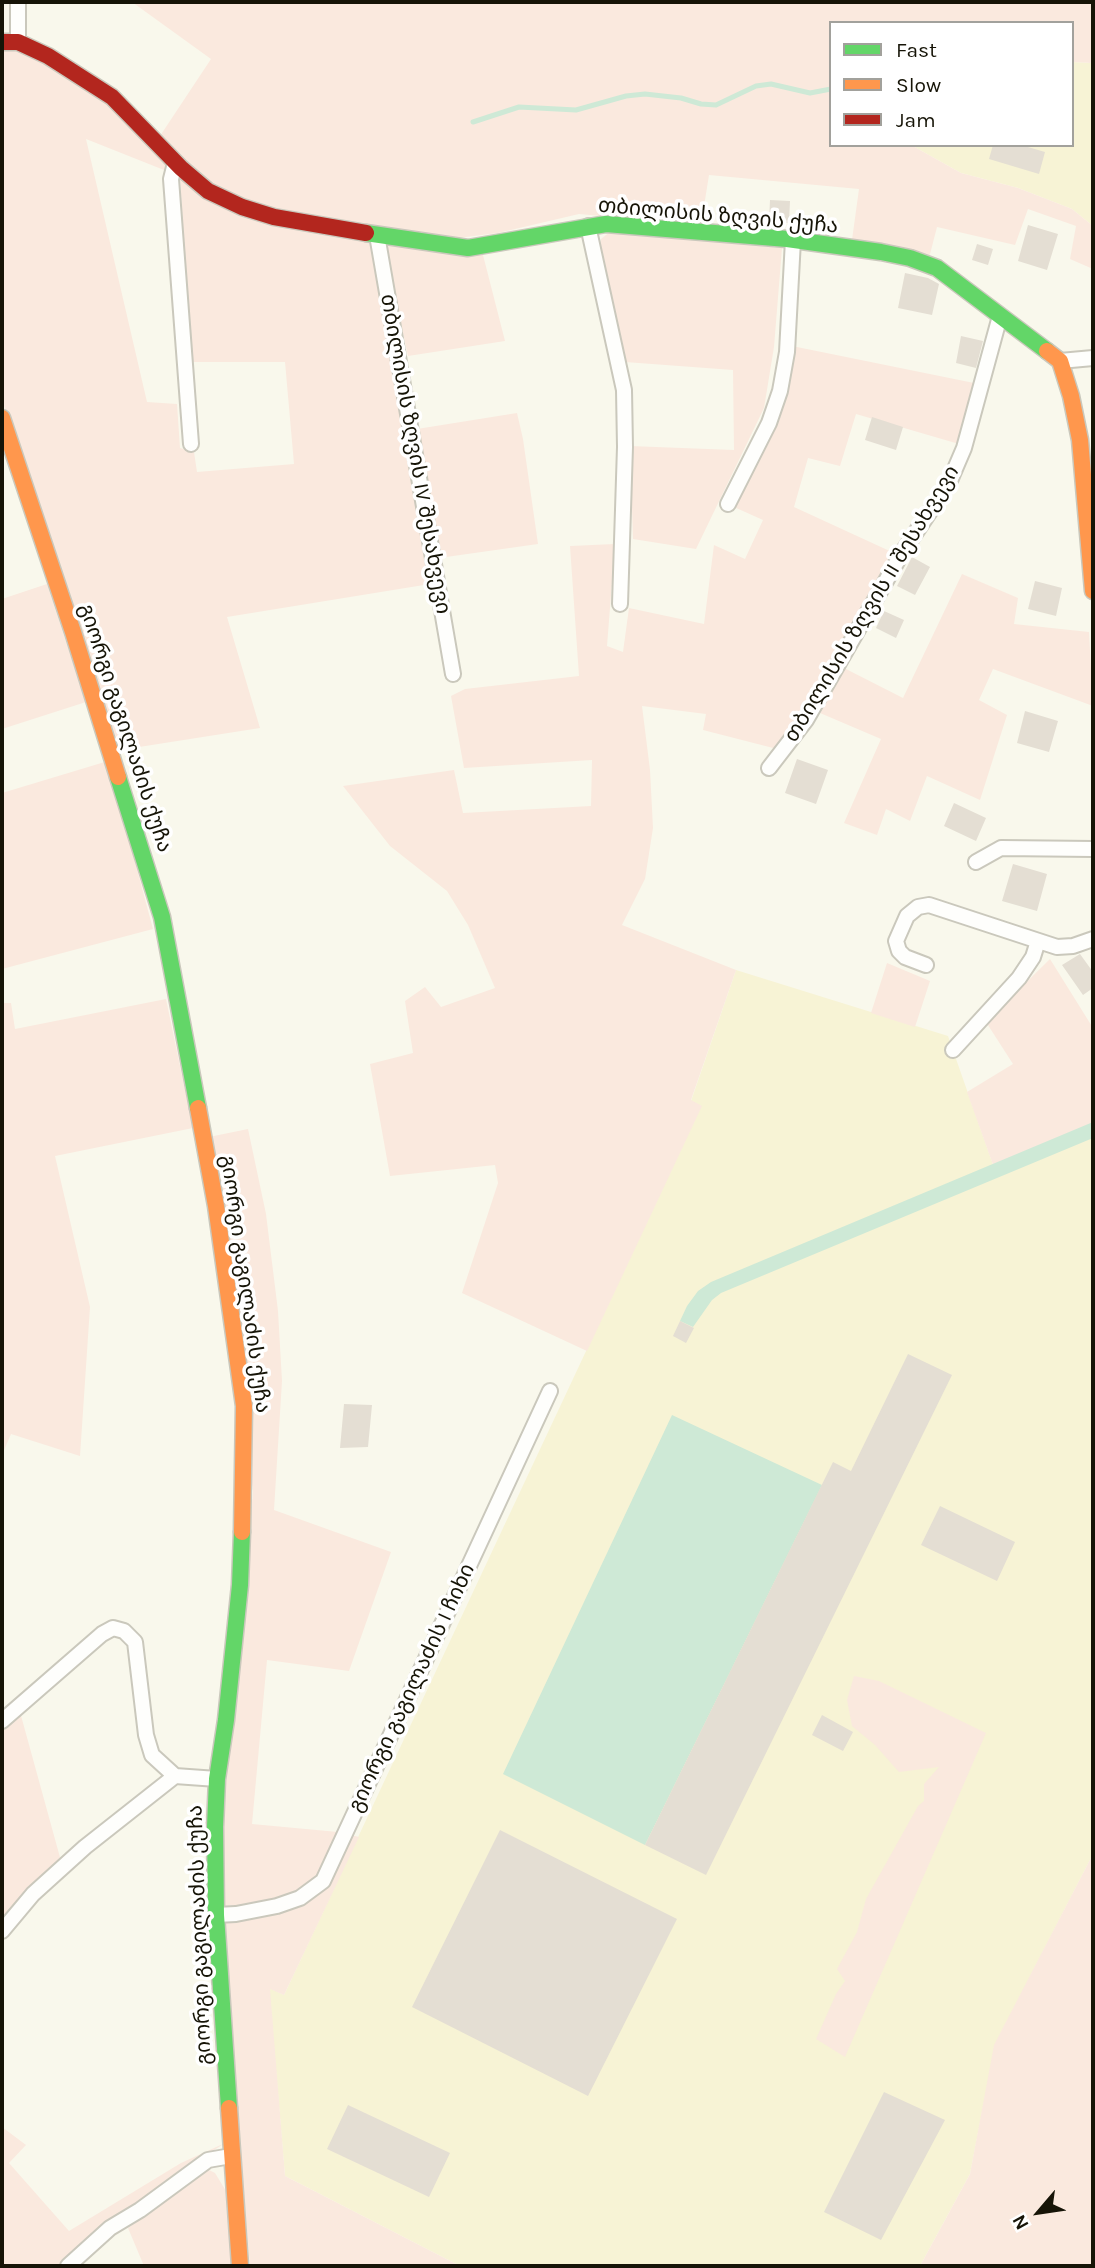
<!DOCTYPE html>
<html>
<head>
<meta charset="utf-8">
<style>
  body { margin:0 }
  #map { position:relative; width:1095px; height:2268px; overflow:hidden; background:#f9f8ec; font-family:Karla,sans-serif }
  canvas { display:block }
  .frame { position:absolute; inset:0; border:4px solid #161407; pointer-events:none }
  .legend { position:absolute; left:829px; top:21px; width:245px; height:126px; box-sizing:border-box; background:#fff; border:2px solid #a2a19c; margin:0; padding:9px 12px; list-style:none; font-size:21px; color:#161407 }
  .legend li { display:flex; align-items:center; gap:14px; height:35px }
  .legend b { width:35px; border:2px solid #a2a19c }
  .north { position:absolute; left:1004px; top:2177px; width:70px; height:70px; -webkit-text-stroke:5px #fff; paint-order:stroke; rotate:241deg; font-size:19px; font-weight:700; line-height:28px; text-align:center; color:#161407 }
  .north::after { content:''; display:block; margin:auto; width:24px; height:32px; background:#161407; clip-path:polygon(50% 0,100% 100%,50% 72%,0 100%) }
</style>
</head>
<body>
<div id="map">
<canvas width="1095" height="2268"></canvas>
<div class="frame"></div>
<ul class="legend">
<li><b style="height:9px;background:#63d668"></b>Fast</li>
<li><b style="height:9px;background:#ff974d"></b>Slow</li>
<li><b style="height:9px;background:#b3261e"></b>Jam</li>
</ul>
<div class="north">N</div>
</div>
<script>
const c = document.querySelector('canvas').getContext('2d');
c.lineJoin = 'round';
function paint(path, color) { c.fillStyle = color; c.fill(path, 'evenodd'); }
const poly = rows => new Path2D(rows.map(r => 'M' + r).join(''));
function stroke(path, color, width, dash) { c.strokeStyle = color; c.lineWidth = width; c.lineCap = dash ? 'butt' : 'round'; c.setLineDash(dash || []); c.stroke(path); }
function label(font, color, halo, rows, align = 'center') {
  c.font = font + ' Karla,"Noto Sans Georgian",sans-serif'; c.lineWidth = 7; c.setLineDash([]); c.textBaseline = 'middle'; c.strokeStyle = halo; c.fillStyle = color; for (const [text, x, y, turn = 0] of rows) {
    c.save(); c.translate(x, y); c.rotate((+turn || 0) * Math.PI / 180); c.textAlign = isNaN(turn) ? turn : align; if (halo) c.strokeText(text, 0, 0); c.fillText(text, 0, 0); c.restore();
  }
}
const built = poly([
  [1072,62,1093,63,1093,226,1072,209,1018,188,961,173,911,145,1072,145],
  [736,970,948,1036,997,1176,1093,1136,1093,1854,995,2045,970,2174,920,2266,460,2266,285,2176,269,1988,284,1995,701,1106,691,1101]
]);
const green = poly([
  [132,2,1093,2,1093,63,1072,62,1072,23,831,23,831,145,911,145,961,173,1018,188,1072,209,1093,226,1093,269,1070,259,1076,226,1028,209,1015,245,937,227,929,258,852,240,859,189,709,175,701,225,579,214,498,233,458,238,423,234,248,203,210,185,160,136,211,59],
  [15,47,110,103,168,163,164,170,86,139,147,402,177,404,180,448,194,452,197,472,294,464,285,362,191,362,180,177,372,241,430,584,227,617,260,728,120,750,2,400,2,49],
  [611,231,782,248,774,347,764,408,696,549,633,539,630,446,734,450,733,370,625,362,599,249,601,239],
  [389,242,483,255,505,341,408,356,385,249],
  [792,346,974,383,959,444,856,414,840,466,808,458,794,507,894,553,777,749,703,730,706,714,642,706,650,770,653,828,645,879,622,925,736,970,691,1100,702,1106,587,1351,462,1293,498,1183,495,1165,390,1176,370,1064,413,1053,405,1001,425,987,441,1007,495,988,468,925,447,891,390,846,343,786,454,770,463,813,591,806,592,760,464,768,451,696,465,689,579,676,570,546,615,544,607,646,623,652,629,608,704,624,714,545,745,559,763,520,734,507,779,421,786,393],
  [517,413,523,439,538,544,439,558,417,429],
  [962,574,1018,598,1014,624,1089,632,1093,706,993,669,979,700,1007,715,980,800,927,776,910,821,886,809,877,835,844,823,881,739,820,713,844,668,903,698],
  [47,584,86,702,2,729,2,599],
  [108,761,153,929,2,969,2,793],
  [1050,959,1093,1028,1093,1136,997,1176,967,1092,1013,1064,986,1022],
  [887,963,930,981,915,1027,871,1013],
  [166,999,193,1128,55,1156,90,1307,80,1456,11,1434,2,1455,2,1003,11,1003,15,1029],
  [248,1129,266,1214,278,1311,282,1381,274,1510,391,1552,349,1671,267,1660,252,1824,338,1832,359,1837,284,1995,270,1989,285,2176,460,2266,250,2266,227,1995,222,1894,224,1787,253,1492,209,1137],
  [854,1676,879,1681,986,1733,845,2057,816,2039,836,1994,845,1981,837,1969,857,1932,866,1899,918,1806,924,1801,924,1784,939,1767,899,1772,875,1745,852,1726,847,1700],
  [20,1712,61,1861,2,1924,2,1727],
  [1093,1854,1093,2266,920,2266,970,2174,994,2045],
  [2,2127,26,2145,9,2163,69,2231,181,2163,225,2143,176,2175,137,2208,105,2226,59,2266,2,2266],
  [207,2169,215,2173,226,2191,234,2266,144,2266,128,2228]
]);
const water = poly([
  [1093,1122,1093,1138,721,1293,712,1300,693,1327,680,1321,687,1306,698,1291,711,1282],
  [672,1415,822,1485,645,1845,503,1774]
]);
const stream = poly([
  [473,122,519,107,576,110,626,96,645,94,681,98,701,104,716,105,756,86,771,84,810,93,831,89]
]);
const building = poly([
  [993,145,1021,145,1045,152,1039,174,989,159],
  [770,200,790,201,789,223,769,223],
  [1028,225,1058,234,1047,270,1018,261],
  [977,244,993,249,988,265,972,260],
  [905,273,928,278,939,284,932,315,898,308],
  [961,336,983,341,976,368,956,363],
  [872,417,903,427,896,450,865,440],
  [912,557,930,567,915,595,897,586],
  [1035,581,1062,588,1056,616,1028,609],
  [884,611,904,620,896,638,876,628],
  [1025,711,1058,721,1049,752,1017,743],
  [797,759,828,770,816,804,785,793],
  [954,803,986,818,976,841,944,826],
  [1013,864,1047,874,1037,911,1002,901],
  [1080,954,1093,972,1093,988,1083,995,1062,965],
  [680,1321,694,1328,686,1343,673,1336],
  [908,1354,952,1375,706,1875,645,1845,833,1462,851,1471],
  [344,1404,372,1405,368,1447,340,1448],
  [940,1506,1015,1542,997,1581,921,1545],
  [822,1715,853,1732,843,1751,812,1735],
  [500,1830,677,1919,588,2096,412,2007],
  [884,2092,945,2120,881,2240,824,2212],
  [348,2105,450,2153,429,2197,327,2149]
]);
const street = poly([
  [18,2,18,42],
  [175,163,171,179,191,444],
  [588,226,624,390,625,447,620,604],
  [377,235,453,674],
  [1060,361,1093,358],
  [728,504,769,423,780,391,787,352,793,240],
  [769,768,806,720,902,553,949,483,964,448,1000,316],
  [976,862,1001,848,1093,849],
  [926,965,905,957,899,951,896,941,907,916,918,907,929,905,1057,947,1073,946,1093,939],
  [953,1050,1019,978,1033,957,1038,941],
  [2,1721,102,1634,113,1628,124,1631,135,1642,146,1735,152,1755,175,1776,217,1779],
  [216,1915,236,1914,277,1906,300,1898,323,1881,550,1391],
  [2,1931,33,1894,85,1847,175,1776],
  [68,2266,110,2228,140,2210,208,2160,231,2156]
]);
const fast = poly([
  [366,233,468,248,606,224,787,239,881,252,910,258,937,268,1047,351],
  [118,777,162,917,198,1108],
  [229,2108,216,1915,215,1827,217,1779,226,1720,240,1585,242,1532]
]);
const slow = poly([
  [1047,351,1060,361,1071,396,1080,440,1093,591],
  [2,418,73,632,118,777],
  [198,1108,216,1206,244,1406,242,1532],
  [229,2108,240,2266]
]);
const jam = poly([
  [2,42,18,42,48,56,112,97,181,168,208,191,242,207,274,217,366,233]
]);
const streetNames = [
  ["თბილისის ზღვის ქუჩა",718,216,5],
  ["თბილისის ზღვის IV შესახვევი",415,454,80],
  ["თბილისის ზღვის II შესახვევი",872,604,-59],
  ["გიორგი გაგილაძის ქუჩა",125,728,72],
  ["გიორგი გაგილაძის ქუჩა",245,1284,82],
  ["გიორგი გაგილაძის I ჩიხი",412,1688,-65],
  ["გიორგი გაგილაძის ქუჩა",200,1935,-92]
];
paint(built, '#f7f3d5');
paint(green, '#fae9de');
paint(water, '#cee9d6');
stroke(stream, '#cee9d6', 5);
paint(building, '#e4ded3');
stroke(street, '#cac8bc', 18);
stroke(fast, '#cac8bc', 19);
stroke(slow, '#cac8bc', 19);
stroke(jam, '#cac8bc', 19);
stroke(street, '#fefefc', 14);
stroke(fast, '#63d668', 16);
stroke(slow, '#ff974d', 16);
stroke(jam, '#b3261e', 16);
label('21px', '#161407', '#fff', streetNames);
</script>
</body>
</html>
